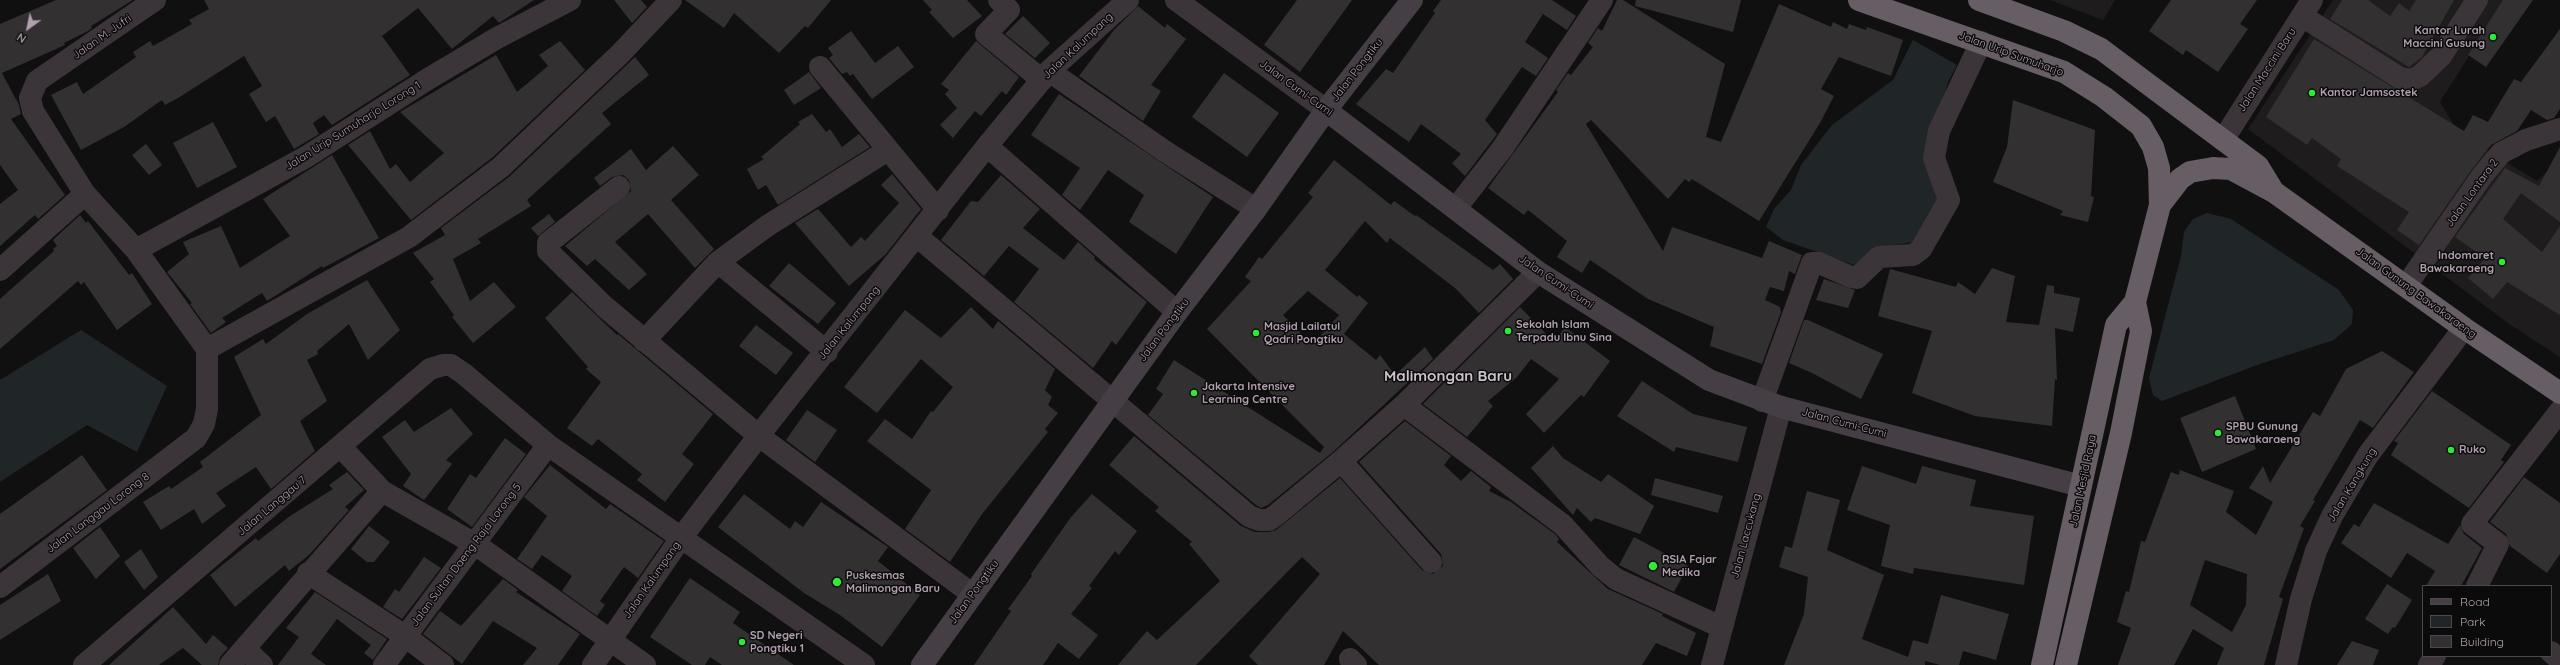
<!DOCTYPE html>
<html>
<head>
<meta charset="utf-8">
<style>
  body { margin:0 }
  #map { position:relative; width:2560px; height:665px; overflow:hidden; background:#111010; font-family:Quicksand,sans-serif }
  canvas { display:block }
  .legend { position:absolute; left:2422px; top:585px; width:130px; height:72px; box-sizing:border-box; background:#0c0b0b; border:1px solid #4e474d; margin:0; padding:5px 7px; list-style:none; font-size:12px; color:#b1a1b0 }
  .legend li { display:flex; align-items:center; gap:8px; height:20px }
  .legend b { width:20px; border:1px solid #4e474d }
  .north { position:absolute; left:8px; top:8px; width:40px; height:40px; -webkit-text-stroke:3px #0c0b0b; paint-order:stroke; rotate:213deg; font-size:11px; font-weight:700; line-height:16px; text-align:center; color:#b1a1b0 }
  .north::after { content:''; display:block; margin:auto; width:14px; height:18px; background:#b1a1b0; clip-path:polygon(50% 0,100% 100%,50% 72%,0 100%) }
</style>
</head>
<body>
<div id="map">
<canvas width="2560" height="665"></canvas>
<ul class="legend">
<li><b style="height:5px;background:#453f45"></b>Road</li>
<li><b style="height:11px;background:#202528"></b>Park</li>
<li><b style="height:11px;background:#333032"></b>Building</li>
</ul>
<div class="north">N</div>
</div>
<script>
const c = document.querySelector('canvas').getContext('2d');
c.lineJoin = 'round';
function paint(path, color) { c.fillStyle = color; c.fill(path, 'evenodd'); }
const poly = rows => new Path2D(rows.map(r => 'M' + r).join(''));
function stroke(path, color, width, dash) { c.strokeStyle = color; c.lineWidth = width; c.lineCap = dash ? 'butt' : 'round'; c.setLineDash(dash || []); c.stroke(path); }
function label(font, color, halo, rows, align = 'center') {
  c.font = font + ' Quicksand,sans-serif'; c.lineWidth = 3; c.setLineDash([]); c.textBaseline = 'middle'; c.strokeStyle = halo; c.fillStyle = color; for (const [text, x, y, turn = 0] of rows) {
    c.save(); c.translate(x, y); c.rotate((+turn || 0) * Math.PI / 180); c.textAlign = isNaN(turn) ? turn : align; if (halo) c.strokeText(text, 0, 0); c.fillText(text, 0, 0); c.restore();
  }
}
const built = poly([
  [2050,0,2115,0,2103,20],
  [2333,0,2504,0,2440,102,2458,132,2537,181,2560,159,2560,357,2512,326,2248,129]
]);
const green = poly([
  [1913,40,1957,65,1948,82,1937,122,1943,197,1919,241,1883,247,1854,265,1783,240,1766,227,1774,209,1791,190,1801,165,1832,125,1893,80],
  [2207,213,2231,219,2339,290,2353,310,2352,324,2334,340,2257,365,2162,401,2153,395,2149,378,2181,256,2184,232,2193,219],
  [81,330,167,386,137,452,87,425,0,482,0,380]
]);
const building = poly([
  [56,0,133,0,91,26,92,28,88,31,64,43,65,45,2,73,19,105,21,114,11,119,65,195,38,219,35,215,0,246,0,204,18,190,0,165,0,24],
  [204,0,534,0,499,23,493,16,452,49,418,8,382,36,410,75,332,125,324,115,313,123,319,134,294,149,275,116,266,122,249,94,262,86,244,56,178,98,165,105,162,100,124,127,81,150,51,95,77,82,83,94,136,57,133,52,150,41,153,46,192,24,189,20,209,9],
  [614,0,641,0,647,7,632,23],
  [685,0,831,0,808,28,805,26,779,53,734,13,724,28],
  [923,0,967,0,982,16,953,38,929,12,932,10],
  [1297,0,1352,0,1300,72,1264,45],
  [1441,0,1552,0,1576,16,1567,30,1543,14,1525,42,1548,58,1536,76,1522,67,1485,120,1497,134,1465,176,1452,163,1461,154,1421,124,1409,142,1356,104,1386,69,1393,73,1435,13,1433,11],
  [1617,0,1623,0,1725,64,1706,137,1721,142,1779,4,1831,27,1833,22,1847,29,1849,24,1866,30,1867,27,1903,40,1891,76,1839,57,1821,89,1834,96,1820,123,1759,221,1692,179,1689,182,1685,179,1668,199,1591,120,1586,124,1663,251,1672,227,1762,258,1769,241,1802,255,1795,274,1789,271,1784,291,1770,287,1765,300,1780,307,1781,312,1762,364,1710,346,1714,327,1648,299,1590,260,1582,273,1557,257,1567,241,1528,210,1524,215,1488,188,1558,92,1556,90,1568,73,1571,75,1593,47,1588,43,1598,28,1602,31],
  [1636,0,1741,0,1733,32,1635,6],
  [2171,0,2257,0,2240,24,2248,29,2218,72,2186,50,2183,55,2149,31],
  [2342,0,2368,0,2390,16,2399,3,2409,11,2416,0,2454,0,2422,57,2409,67,2330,19],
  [2503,0,2533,0,2486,67,2468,55],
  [1138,6,1165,28,1167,24,1186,39,1151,85,1161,91,1143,121,1079,76,1114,30],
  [1023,16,1050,43,1035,58,1005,34],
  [2560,29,2560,109,2554,118,2547,120,2531,110,2517,131,2491,145,2472,169,2419,245,2397,230,2409,212,2337,166,2341,159,2312,138,2307,145,2266,117,2314,39,2464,131,2473,115,2488,122,2514,79,2521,82],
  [851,31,875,63,898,46,914,67,872,99,853,74,850,76,847,72,842,74,829,58,833,55,828,48],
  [560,41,585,70,493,157,411,220,348,145,370,131,390,169,396,164,410,182,444,153,400,112,496,55,517,92,548,66,539,55],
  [976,41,1019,77,1006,95,1002,91,981,116,975,111,953,138,940,125,957,108,945,94,949,90,941,84],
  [635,57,649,75,602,113,611,124,527,200,531,206,478,239,481,243,453,259,470,301,494,282,516,307,473,343,452,317,454,315,430,282,434,279,413,253,445,235,441,228,510,176],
  [809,72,821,88,794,105,784,90],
  [1224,73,1279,113,1247,157,1192,117],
  [1059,94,1213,197,1176,254,1129,222,1144,195,1108,170,1080,210,1062,195,1080,168,1031,135],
  [2013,100,2095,130,2091,196,2094,197,2088,222,2060,215,2063,211,1993,182,2007,147],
  [812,114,826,132,830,129,842,147,859,134,870,147,778,205,766,185,758,190,747,169,764,159,761,157,800,124,798,122],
  [213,122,237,167,197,188,173,143],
  [146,144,162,165,149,175,132,155],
  [673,146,699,175,671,200,714,249,695,268,648,214,615,242,647,274,629,290,595,259,587,266,565,246,631,191,629,180,623,175,612,177,600,186,594,178,631,149,646,170],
  [2560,147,2560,222,2521,193,2503,219,2542,252,2560,226,2560,315,2507,282,2493,299,2468,278,2485,258,2455,237,2505,168,2539,186],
  [332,155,379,238,323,268,322,266,267,301,262,293,222,318,226,322,211,333,190,304,192,303,167,272,189,254,183,242,221,226,240,268,290,236,263,199],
  [1334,160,1391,205,1394,201,1415,216,1416,215,1493,270,1500,264,1513,279,1479,313,1455,288,1390,238,1387,243,1365,221,1325,270,1357,297,1359,295,1368,303,1344,334,1376,360,1380,355,1395,375,1425,347,1433,359,1333,452,1268,505,1261,508,1256,505,1148,415,1163,394,1156,389,1174,360,1320,453,1324,447,1207,329,1251,281,1245,277,1259,257,1262,259,1313,197,1308,193],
  [1308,291,1339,315,1312,345,1283,315],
  [892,174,921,209,886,254,849,286,795,223,818,209,851,247,861,237,865,241,899,203,881,185],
  [1001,175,1040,209,1023,228,1064,260,1078,242,1095,257,1094,259,1147,302,1116,345,1112,341,1093,368,1014,302,1039,269,1009,246,984,276,941,240,971,201,978,202],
  [549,214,555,222,538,236,531,228],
  [80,215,86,223,88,221,129,275,132,273,152,304,117,330,84,282,81,285,78,281,0,349,0,299,54,251,53,249,57,246,53,240],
  [789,263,836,303,818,324,769,286],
  [1992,268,2015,276,2006,322,2039,325,2047,285,2054,286,2054,293,2080,298,2073,332,2055,328,2057,380,2055,379,2052,426,1975,416,1912,393,1932,331,1878,316,1890,269,1956,287,1958,282,1975,294],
  [1824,279,1855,290,1848,308,1816,300],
  [367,280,400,330,368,360,349,324,317,351,318,354,307,360,327,401,300,421,315,451,271,489,256,467,216,493,226,506,202,524,194,509,161,530,143,502,169,486,171,489,203,467,200,462,261,415,234,357,263,339,266,344,307,314],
  [572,292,617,335,618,334,713,414,682,454,694,464,665,502,637,480,642,474,598,439,592,446,567,428,601,382,586,369,588,367,545,318],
  [971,307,993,329,998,321,1055,369,1045,390,1052,397,1048,405,1058,413,1045,429,1048,432,982,514,950,562,905,529,931,490,867,441,885,419,912,439,931,411,933,412,953,387,921,359,877,413,844,387,905,310,941,338],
  [1520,307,1554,342,1565,327,1610,361,1584,397,1581,395,1544,433,1526,414,1559,379,1531,359,1517,377,1488,401,1493,406,1467,437,1423,404],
  [1804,320,1808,320,1883,354,1861,399,1812,373,1789,363],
  [756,325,793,353,776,375,739,346],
  [2382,351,2414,372,2373,428,2360,420,2313,500,2315,501,2300,526,2304,528,2279,597,2283,599,2264,665,2217,665,2224,648,2193,629,2174,665,2118,665,2131,628,2117,622,2126,591,2129,592,2141,541,2145,542,2171,472,2179,475,2180,470,2234,491,2226,512,2256,535,2273,502,2249,488,2263,466,2270,483,2313,412,2320,416,2346,369],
  [2205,560,2247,574,2246,605,2232,632,2190,605],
  [1642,381,1693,414,1747,427,1738,462,1676,447,1674,452,1617,416],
  [2432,391,2511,445,2501,460,2504,462,2469,508,2391,455,2398,443,2394,441],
  [2235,396,2256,449,2202,472,2180,418],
  [451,408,473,434,446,460,452,464,424,500,403,486,411,474,382,437,405,420,414,432],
  [807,410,837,430,815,462,786,440],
  [1405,421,1451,456,1444,465,1461,481,1471,471,1491,487,1489,491,1511,502,1555,534,1559,539,1557,542,1608,589,1663,614,1662,616,1696,633,1687,656,1656,643,1642,665,1379,665,1343,631,1324,665,1258,665,1249,656,1320,574,1302,557,1196,665,1118,665,1147,631,1157,640,1220,581,1189,544,1192,542,1155,511,1159,507,1109,465,1134,436,1241,526,1255,532,1269,532,1276,530,1340,478,1422,570,1433,574,1443,566,1441,554,1359,462],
  [505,438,526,454,472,527,447,509,470,474,476,478],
  [1553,446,1563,458,1601,482,1608,474,1654,506,1640,534,1595,518,1591,522,1577,508,1573,515,1531,468],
  [82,455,107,490,0,569,0,514],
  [550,465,606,509,610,504,664,541,638,578,624,567,600,601,605,605,597,616,562,591,572,576,542,555,532,569,517,559,547,516,524,497],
  [1862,466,1916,484,1922,466,1976,480,1970,506,2034,516,2024,585,1914,568,1913,574,1881,566,1890,525,1847,510],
  [347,472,364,490,345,507,349,510,309,555,289,571,285,565,235,607,210,575,256,538,258,541,290,516,333,489,329,485],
  [2524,477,2560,503,2560,554,2547,573,2510,546,2506,534,2490,522],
  [1655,478,1723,496,1718,513,1651,495],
  [1807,491,1840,500,1827,550,1884,575,1862,639,1908,657,1913,640,1928,644,1941,595,2009,614,1996,660,1963,651,1959,665,1940,665,1925,661,1925,665,1784,665,1804,614,1808,577,1779,567,1785,546,1792,548],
  [744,494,790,529,795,521,803,527,821,502,888,547,878,561,920,595,882,647,840,615,804,593,718,527],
  [1092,494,1137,531,1119,555,1115,551,1089,586,1092,588,1071,614,1098,635,1079,659,1058,643,1043,665,974,665,1011,611,1008,609,1032,576,1031,574,1071,517],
  [2374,503,2448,544,2460,525,2464,534,2482,548,2461,586,2426,586,2435,571,2407,553,2391,578,2341,543,2354,524,2359,527],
  [369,526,390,542,374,562,367,562,351,549],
  [100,527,120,556,96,579,73,548],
  [1634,537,1688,566,1674,592,1619,565],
  [141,549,158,577,144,590,124,562],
  [424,557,441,568,402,619,383,607,395,589,399,592],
  [48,574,61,601,0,640,0,605],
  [690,578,740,612,733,623,794,665,722,665,710,657,705,665,692,665,650,637],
  [503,579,518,590,516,592,580,634,558,665,523,665,537,648,493,621,462,664,423,634,440,611,461,626],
  [2387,584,2412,600,2395,628,2393,627,2388,634,2365,619],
  [315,592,387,639,373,660,364,653,371,645,337,619,311,654,326,665,278,665,299,637,286,628],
  [173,607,206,644,213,635,228,648,220,657,218,665,202,665,183,648,159,665,109,665],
  [2352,641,2379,650,2373,665,2337,665]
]);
const street = poly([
  [999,0,1009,10,986,34,1042,80],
  [1176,0,1326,110],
  [2302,16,2400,78,2411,80,2420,76,2441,56,2477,0],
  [820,67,938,210],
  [1049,71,1166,152,1256,209],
  [2223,140,2312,0],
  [987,146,1177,312],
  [619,187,548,243,548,251,605,307,759,436,972,594],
  [1456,208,1502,149,1602,0],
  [918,237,1249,516,1259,520,1269,520,1276,515,1341,461,1404,405,1538,272],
  [136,250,306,157,428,79,497,38,570,0],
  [718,262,827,352],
  [0,270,85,194],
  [2406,286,2482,176,2501,153,2526,140,2560,129],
  [644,341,718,262,767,226,888,150],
  [207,349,409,237,501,167,620,54,671,0],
  [1762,401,1812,263,1819,263,1851,277,1857,278,1879,257,1913,255,1921,249,1949,200,1934,158,1939,131,1981,42],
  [1404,405,1563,525,1600,566,1616,579,1721,627],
  [341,447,382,491,475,544,645,665],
  [1341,461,1431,562],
  [308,573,405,636,443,665],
  [2477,586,2498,544,2472,524,2560,411],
  [0,587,196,438,204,424,207,409,207,349,136,250,85,194,33,111,30,98,37,81,155,0],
  [245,649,262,665],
  [2551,652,2560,660],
  [1350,659,1356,665],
  [84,665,430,369,443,365,451,365,464,374,548,445,864,665],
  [230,665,382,491],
  [384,665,548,445],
  [593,665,681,538,767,425,987,146,1049,71,1128,0],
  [1712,665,1781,407],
  [2286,665,2301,599,2316,551,2332,516,2368,455,2464,328],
  [2429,665,2435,656]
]);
const secondary = poly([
  [1326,110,1538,272,1709,380,1781,407,2081,486],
  [922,665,1177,312,1256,209,1326,110,1412,0]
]);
const highway = poly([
  [1859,0,2064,72,2104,97,2141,126,2153,147,2159,168,2160,205,2135,302,2116,325,2042,665],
  [1979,0,2064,31,2101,49,2258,166,2272,189],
  [2160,205,2180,179,2190,172,2213,168,2231,169,2274,192,2464,328,2560,393],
  [2066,665,2121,433,2141,331,2135,302]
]);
const markers = [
  [2493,37,4,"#31e737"],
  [2312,93,4,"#31e737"],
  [2502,262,4,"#31e737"],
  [1508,331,4,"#31e737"],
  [1256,333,4,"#31e737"],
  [1194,393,4,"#31e737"],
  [2218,433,4,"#31e737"],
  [2451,450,4,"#31e737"],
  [1653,566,5,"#31e737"],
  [837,582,5,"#31e737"],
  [742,642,4,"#31e737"]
];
const poiNames = [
  ["Kantor Lurah",2485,31,"right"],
  ["Maccini Gusung",2485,44,"right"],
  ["Kantor Jamsostek",2320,93],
  ["Indomaret",2494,256,"right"],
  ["Bawakaraeng",2494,269,"right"],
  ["Sekolah Islam",1516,325],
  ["Terpadu Ibnu Sina",1516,338],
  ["Masjid Lailatul",1264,327],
  ["Qadri Pongtiku",1264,340],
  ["Jakarta Intensive",1202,387],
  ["Learning Centre",1202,400],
  ["SPBU Gunung",2226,427],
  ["Bawakaraeng",2226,440],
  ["Ruko",2459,450],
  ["RSIA Fajar",1662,560],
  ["Medika",1662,573],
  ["Puskesmas",846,576],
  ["Malimongan Baru",846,589],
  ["SD Negeri",750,636],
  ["Pongtiku 1",750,649]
];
const streetNames = [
  ["Jalan M. Jufri",102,37,-35],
  ["Jalan Kalumpang",1078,46,-43],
  ["Jalan Urip Sumuharjo",2011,54,20],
  ["Jalan Pongtiku",1357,70,-52],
  ["Jalan Maccini Baru",2267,70,-57],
  ["Jalan Cumi-Cumi",1296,88,36],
  ["Jalan Urip Sumuharjo Lorong 1",353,126,-32],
  ["Jalan Lontara 2",2472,193,-54],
  ["Jalan Cumi-Cumi",1556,282,34],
  ["Jalan Gunung Bawakaraeng",2416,293,36],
  ["Jalan Kalumpang",849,323,-51],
  ["Jalan Pongtiku",1164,330,-53],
  ["Jalan Cumi-Cumi",1844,423,15],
  ["Jalan Mesjid Raya",2083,481,-78],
  ["Jalan Kangkung",2352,485,-59],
  ["Jalan Langgau 7",272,506,-40],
  ["Jalan Langgau Lorong 8",98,513,-37],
  ["Jalan Laccukang",1746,536,-75],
  ["Jalan Sultan Daeng Raja Lorong 5",466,555,-53],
  ["Jalan Kalumpang",652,580,-55],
  ["Jalan Pongtiku",974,592,-54]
];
const districtNames = [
  ["Malimongan Baru",1448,376]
];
paint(built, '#1e1c1d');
paint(green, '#202528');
paint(building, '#333032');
stroke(street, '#3b353a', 22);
stroke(secondary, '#453f45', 22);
stroke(highway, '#665d65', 22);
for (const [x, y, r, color] of markers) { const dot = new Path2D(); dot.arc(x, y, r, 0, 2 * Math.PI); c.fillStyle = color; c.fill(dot); stroke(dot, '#0c0b0b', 1.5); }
label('bold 11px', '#b1a1b0', '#0c0b0b', poiNames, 'left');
label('11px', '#b1a1b0', '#0c0b0b', streetNames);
label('bold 15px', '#cdc2cc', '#0c0b0b', districtNames);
</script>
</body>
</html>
